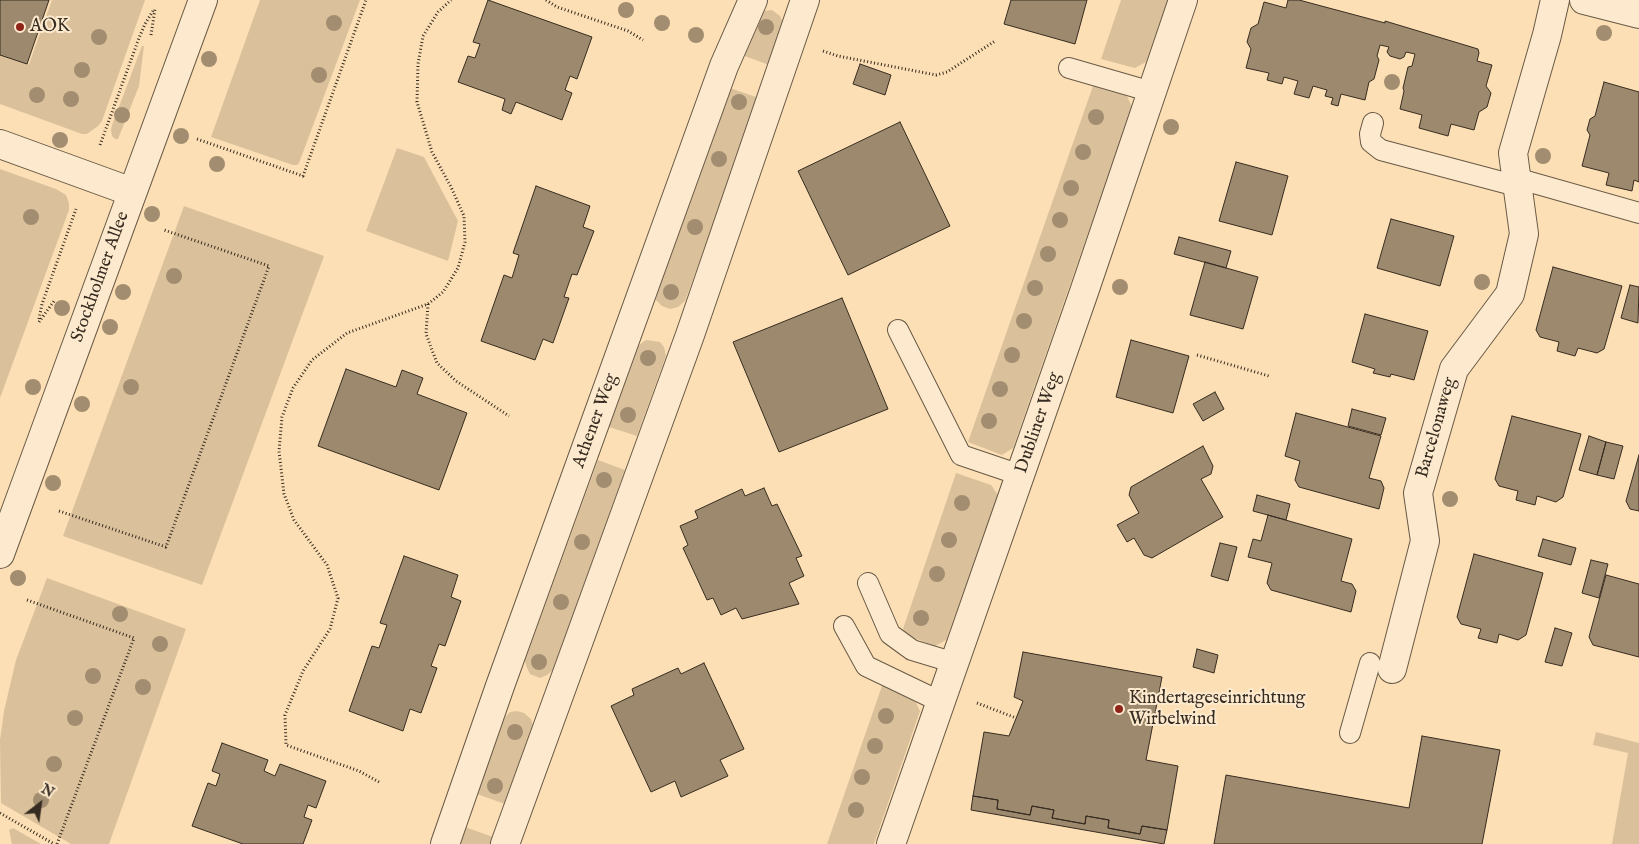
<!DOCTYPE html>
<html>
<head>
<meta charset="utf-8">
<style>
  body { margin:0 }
  #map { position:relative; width:1639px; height:844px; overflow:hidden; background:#fcdfb4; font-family:"IM FELL English",serif }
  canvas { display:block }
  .north { position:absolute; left:15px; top:779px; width:50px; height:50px; -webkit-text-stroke:4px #fdeace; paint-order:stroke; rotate:30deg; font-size:14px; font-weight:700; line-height:20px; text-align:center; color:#372c21 }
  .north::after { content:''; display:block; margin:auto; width:18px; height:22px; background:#372c21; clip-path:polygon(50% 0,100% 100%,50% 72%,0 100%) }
</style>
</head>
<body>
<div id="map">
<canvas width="1639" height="844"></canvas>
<div class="north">N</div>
</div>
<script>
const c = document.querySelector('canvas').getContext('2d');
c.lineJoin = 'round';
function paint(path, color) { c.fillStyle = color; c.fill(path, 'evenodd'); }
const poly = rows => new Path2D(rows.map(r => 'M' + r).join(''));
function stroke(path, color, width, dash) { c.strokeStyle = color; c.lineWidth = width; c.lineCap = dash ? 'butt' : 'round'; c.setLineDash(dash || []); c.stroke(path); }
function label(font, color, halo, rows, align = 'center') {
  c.font = font + ' "IM FELL English",serif'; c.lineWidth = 4; c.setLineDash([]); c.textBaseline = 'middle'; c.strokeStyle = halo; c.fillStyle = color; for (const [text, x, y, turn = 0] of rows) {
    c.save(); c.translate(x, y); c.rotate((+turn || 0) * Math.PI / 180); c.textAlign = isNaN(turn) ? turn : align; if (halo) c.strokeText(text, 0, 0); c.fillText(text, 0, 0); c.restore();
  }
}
const green = poly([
  [52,0,145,0,102,121,98,126,87,134,82,134,0,104,0,55,29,64],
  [260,0,360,0,299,163,297,165,293,165,211,137],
  [1121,0,1168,0,1146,62,1135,68,1101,59],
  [772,10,780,16,784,25,769,65,742,55,762,11],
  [142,46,144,46,139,86,118,139,115,139,112,136,111,130,112,125],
  [1093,86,1127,96,1132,107,1013,448,1002,455,968,442],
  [730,88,759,98,685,301,678,307,670,309,662,306,656,300,656,292],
  [397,148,424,157,458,221,448,261,366,231],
  [0,169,56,189,66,195,69,203,69,210,0,398],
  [184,206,324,256,202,585,63,536],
  [646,340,660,342,664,347,666,356,637,436,609,427,639,345],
  [598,460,625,470,553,670,547,675,540,678,530,674,527,668,525,661],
  [956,473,991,485,998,495,946,640,935,646,909,636,903,629],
  [47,578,186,629,109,844,71,844,1,803,0,740,4,711,16,660],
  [883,683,914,699,920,711,874,844,827,844],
  [517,711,524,713,531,719,533,725,532,729,505,804,477,794,505,717,510,712],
  [1596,732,1639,743,1639,844,1612,844,1628,753,1593,745],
  [465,827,493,837,491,844,459,844],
  [13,828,41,844,12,844,9,830]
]);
const building = poly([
  [0,0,49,0,27,64,0,55,0,0],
  [488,0,592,37,577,79,570,76,565,90,572,93,562,120,516,102,511,114,502,110,505,99,458,82,468,56,475,58,480,44,473,42,488,0],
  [1011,0,1087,0,1075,44,1004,24,1011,0],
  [1288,0,1299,0,1385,23,1385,21,1478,49,1479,53,1477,61,1492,65,1486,86,1491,93,1487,107,1479,112,1474,130,1451,124,1448,136,1419,128,1422,115,1400,109,1404,91,1403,88,1408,67,1412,66,1415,54,1406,52,1404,57,1400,59,1390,56,1387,52,1389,47,1380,45,1377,56,1379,60,1374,79,1369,82,1365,100,1341,94,1338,106,1331,104,1333,98,1325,96,1327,90,1313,86,1309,98,1294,94,1298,81,1284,77,1282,84,1267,80,1269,73,1246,68,1251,49,1247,42,1251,28,1258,24,1264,2,1286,8,1288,0],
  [860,64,891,75,885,95,853,84,860,64],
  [1604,82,1639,92,1639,182,1634,180,1632,191,1606,185,1609,173,1582,166,1590,135,1587,130,1590,119,1595,116,1604,82],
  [900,122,950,226,848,275,798,171,900,122],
  [1236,162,1288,176,1272,235,1219,221,1236,162],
  [536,186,590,206,583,227,594,231,577,275,572,274,564,297,569,298,553,343,543,339,535,360,481,341,504,275,512,278,519,255,513,253,536,186],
  [1391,219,1454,236,1440,286,1377,268,1391,219],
  [1179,237,1231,251,1226,268,1174,254,1179,237],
  [1205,262,1258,277,1243,329,1190,315,1205,262],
  [1553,267,1622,286,1604,349,1597,353,1578,348,1575,356,1557,351,1559,342,1540,337,1536,330,1553,267],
  [1630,285,1639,287,1638,323,1621,318,1630,285],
  [842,298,888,409,779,452,733,342,842,298],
  [1365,314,1428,331,1414,380,1391,374,1390,377,1373,373,1375,369,1352,362,1365,314],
  [1131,340,1189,356,1173,413,1116,397,1131,340],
  [346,369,396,387,402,370,423,378,417,394,467,413,439,490,318,446,346,369],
  [1215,392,1224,409,1203,421,1193,404,1215,392],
  [1352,409,1386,418,1381,435,1348,426,1352,409],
  [1296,413,1381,436,1369,478,1381,481,1384,488,1379,509,1299,487,1295,480,1300,461,1285,456,1296,413],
  [1512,416,1581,434,1563,497,1556,502,1537,496,1535,505,1516,500,1518,491,1499,486,1495,479,1512,416],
  [1589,436,1606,442,1597,475,1579,470,1589,436],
  [1606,442,1623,446,1614,479,1597,475,1606,442],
  [1203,446,1213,466,1211,474,1201,479,1223,517,1152,558,1144,555,1134,538,1127,542,1117,525,1139,513,1129,495,1131,487,1203,446],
  [1639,455,1639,511,1630,509,1626,501,1639,455],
  [764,488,772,506,777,504,802,556,796,558,804,576,789,583,799,604,742,619,736,608,721,615,713,598,707,600,683,548,688,545,680,526,698,518,695,511,742,489,745,496,764,488],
  [1257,495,1290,504,1286,520,1253,511,1257,495],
  [1268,515,1352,539,1341,581,1352,584,1356,591,1351,612,1271,590,1267,583,1272,563,1248,557,1253,539,1261,541,1268,515],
  [1543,539,1576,548,1571,565,1538,556,1543,539],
  [1220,543,1237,547,1228,581,1211,576,1220,543],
  [1474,554,1543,573,1526,635,1518,640,1499,634,1497,643,1478,638,1481,629,1461,624,1457,617,1474,554],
  [404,556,458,575,451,597,461,601,445,646,439,644,431,666,437,668,421,713,410,709,403,731,349,711,372,646,379,648,387,625,380,623,404,556],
  [1591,560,1608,564,1599,598,1582,593,1591,560],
  [1606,575,1639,584,1639,657,1593,645,1589,637,1606,575],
  [1555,628,1572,633,1562,666,1545,662,1555,628],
  [1197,649,1218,655,1214,673,1193,667,1197,649],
  [1023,652,1162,677,1146,760,1178,766,1167,830,1142,826,1140,834,1108,828,1109,820,1086,816,1085,824,1052,818,1054,810,1032,806,1030,815,997,809,998,800,973,796,984,732,1009,736,1023,701,1014,697,1023,652],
  [704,663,744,749,720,760,728,776,681,797,675,781,651,792,611,706,634,695,632,689,678,668,681,674,704,663],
  [1422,736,1500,750,1482,844,1214,844,1226,775,1409,808,1422,736],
  [222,743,268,760,264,771,275,776,280,764,326,781,316,808,308,805,304,817,312,820,303,844,243,844,192,826,208,783,216,786,220,774,212,771,222,743],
  [973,796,998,800,997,809,1030,815,1032,806,1054,810,1052,818,1085,824,1086,816,1109,820,1108,828,1140,834,1142,826,1167,830,1164,844,971,810,973,796]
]);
const path = poly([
  [546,0,557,7,628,31,643,40],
  [151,35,155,9],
  [823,51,838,56,936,75,947,72,995,41],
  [197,139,303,176,366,0],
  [100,145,139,38,145,24,153,11],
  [428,304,426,334,437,363,456,381,509,416],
  [39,319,42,304,76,209],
  [39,322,54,301],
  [1197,355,1269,376],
  [59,511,166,547,269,266,164,230],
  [27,600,134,638,57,844],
  [977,703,1016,718],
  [379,782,359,771,286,745,285,715,303,671,330,629,338,598,327,565,294,520,284,494,279,451,282,417,293,388,312,360,347,333,428,304,443,292,458,268,465,242,464,216,451,187,432,152,417,102,418,64,423,36,438,12,451,0],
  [0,813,54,844]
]);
const lane = poly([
  [1069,68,1152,92],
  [1373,123,1370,134,1371,142,1381,150,1517,186],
  [1516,178,1639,213],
  [898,330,961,455,1020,475],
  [868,583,890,634,912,650,955,663],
  [844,626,866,666,941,702],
  [1350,733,1370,663]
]);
const street = poly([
  [1584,0,1639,14],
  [0,144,132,192],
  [0,554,203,0],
  [1392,669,1425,541,1418,493,1454,369,1510,294,1524,234,1513,153,1547,35,1555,0],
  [445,844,500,686,724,66,753,0],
  [505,844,690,335,805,0],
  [891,844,1084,292,1183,0]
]);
const trees = [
  [626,10],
  [334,23],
  [662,23],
  [766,27],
  [1604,33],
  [696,35],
  [99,37],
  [209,59],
  [82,70],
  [319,75],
  [1392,82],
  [37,95],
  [71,99],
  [739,102],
  [122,115],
  [1096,117],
  [1171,127],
  [181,136],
  [60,140],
  [1083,152],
  [1543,156],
  [719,159],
  [217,164],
  [1071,188],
  [152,214],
  [31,217],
  [1060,220],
  [695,227],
  [1048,254],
  [174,276],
  [1482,282],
  [1120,287],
  [1035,288],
  [123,292],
  [671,292],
  [62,308],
  [1024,321],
  [110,327],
  [1012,355],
  [648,358],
  [33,387],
  [131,387],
  [1000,389],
  [82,404],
  [628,415],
  [989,421],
  [604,480],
  [53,483],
  [1450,499],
  [962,503],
  [949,540],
  [582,542],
  [937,574],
  [18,578],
  [561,602],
  [120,614],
  [921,618],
  [160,644],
  [539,662],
  [93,676],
  [143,687],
  [886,716],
  [75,718],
  [515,732],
  [875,746],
  [54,764],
  [862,777],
  [495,786],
  [41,800],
  [856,810]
];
const markers = [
  [20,27,5,"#8f2418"],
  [1119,709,5,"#8f2418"]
];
const poiNames = [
  ["AOK",30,27],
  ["Kindertageseinrichtung",1129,699],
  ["Wirbelwind",1129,720]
];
const streetNames = [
  ["Stockholmer Allee",101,277,-70],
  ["Athener Weg",596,421,-70],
  ["Dubliner Weg",1039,423,-71],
  ["Barcelonaweg",1437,428,-74]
];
paint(green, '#dbc19b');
paint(building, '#9d896d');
stroke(building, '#372c21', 1);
stroke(lane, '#685946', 22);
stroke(street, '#685946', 30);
stroke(path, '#372c21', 3, [1, 2.5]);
stroke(lane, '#fdeace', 20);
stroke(street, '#fdeace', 28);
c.fillStyle = '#a28d70';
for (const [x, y] of trees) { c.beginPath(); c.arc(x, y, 8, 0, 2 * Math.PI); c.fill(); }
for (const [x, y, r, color] of markers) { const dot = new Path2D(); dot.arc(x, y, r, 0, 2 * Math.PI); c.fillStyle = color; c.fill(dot); stroke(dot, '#fdeace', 2); }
label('18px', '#372c21', '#fdeace', poiNames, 'left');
label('18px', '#372c21', '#fdeace', streetNames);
</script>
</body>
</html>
